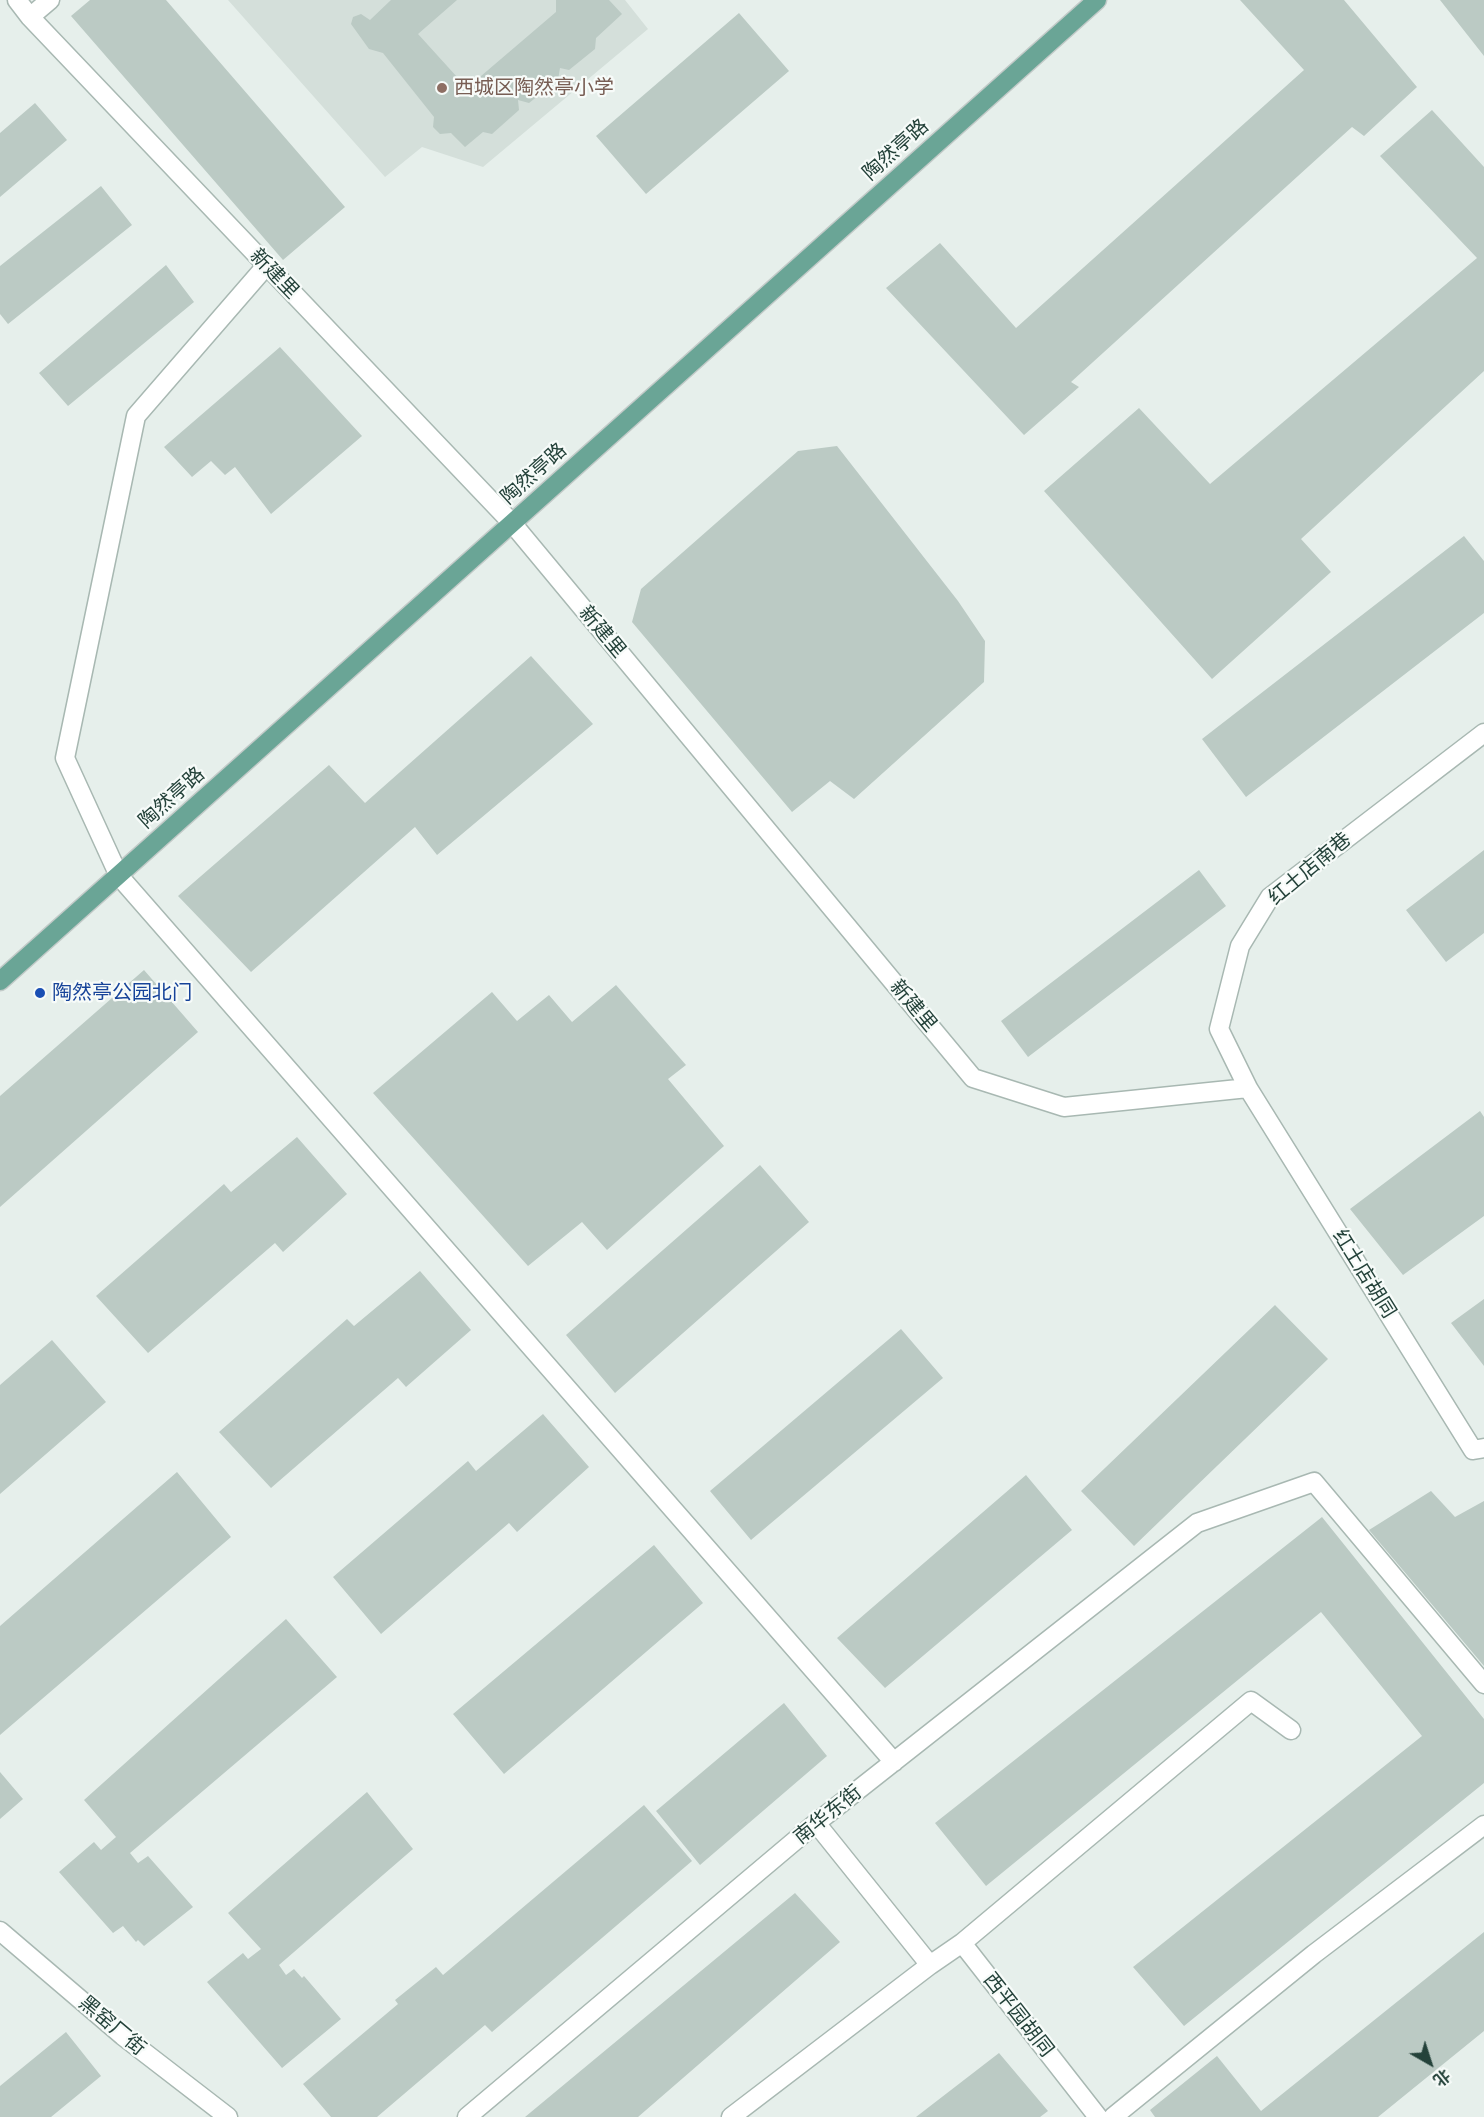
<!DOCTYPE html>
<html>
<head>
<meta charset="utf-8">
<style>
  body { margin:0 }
  #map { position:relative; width:1484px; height:2117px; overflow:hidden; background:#e6efeb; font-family:Rubik,"Noto Sans SC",sans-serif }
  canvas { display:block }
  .north { position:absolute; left:1400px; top:2033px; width:60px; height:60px; -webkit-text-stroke:4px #f7fbf9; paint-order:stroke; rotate:141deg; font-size:16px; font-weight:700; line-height:24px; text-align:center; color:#24423a }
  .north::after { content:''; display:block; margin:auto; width:21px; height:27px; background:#24423a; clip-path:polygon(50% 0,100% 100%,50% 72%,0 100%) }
</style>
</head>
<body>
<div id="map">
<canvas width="1484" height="2117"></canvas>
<div class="north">北</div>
</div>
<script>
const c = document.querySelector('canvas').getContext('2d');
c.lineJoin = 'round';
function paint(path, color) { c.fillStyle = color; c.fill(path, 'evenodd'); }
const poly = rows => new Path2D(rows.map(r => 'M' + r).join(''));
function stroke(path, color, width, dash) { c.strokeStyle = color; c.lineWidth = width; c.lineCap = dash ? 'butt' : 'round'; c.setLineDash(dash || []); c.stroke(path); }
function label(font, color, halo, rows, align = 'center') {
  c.font = font + ' Rubik,"Noto Sans SC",sans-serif'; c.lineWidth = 4.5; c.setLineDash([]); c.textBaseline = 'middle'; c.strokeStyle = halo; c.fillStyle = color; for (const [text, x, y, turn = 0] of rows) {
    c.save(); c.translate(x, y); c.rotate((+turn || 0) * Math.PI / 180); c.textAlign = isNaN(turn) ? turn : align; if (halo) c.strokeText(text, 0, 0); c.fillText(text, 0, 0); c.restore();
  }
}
const built = poly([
  [228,0,625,0,648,29,483,167,422,147,385,177]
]);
const building = poly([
  [90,0,166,0,345,207,283,260,71,16],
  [391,0,457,0,418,34,467,88,556,12,556,0,609,0,622,14,596,38,595,49,569,70,560,68,558,80,529,103,518,100,519,110,492,134,483,132,465,147,451,133,440,134,433,127,434,117,383,53,369,49,351,24,353,17,361,14,370,20],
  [1240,0,1344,0,1417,87,1364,136,1352,127,1071,382,1079,387,1024,435,886,288,940,243,1016,328,1304,70],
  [1440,0,1484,0,1484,56],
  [739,13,789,71,646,194,596,136],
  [35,103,67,140,0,197,0,133],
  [1432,110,1484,167,1484,371,1301,539,1331,572,1212,679,1044,491,1139,408,1210,484,1477,258,1380,156],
  [101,186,132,225,8,324,0,314,0,266],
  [166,265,194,302,68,406,39,373],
  [280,347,362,436,271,514,235,467,225,475,211,461,192,477,164,447],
  [837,446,958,601,985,641,984,682,854,799,830,781,792,812,632,622,641,589,798,451],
  [1464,536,1484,561,1484,613,1246,797,1202,739],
  [531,656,593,724,437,855,415,827,251,972,178,896,329,765,365,803],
  [1484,850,1484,933,1446,962,1406,910],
  [1199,870,1226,906,1028,1057,1001,1021],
  [144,970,198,1032,0,1207,0,1096],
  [616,985,686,1065,668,1079,724,1146,607,1250,582,1222,528,1266,373,1093,492,992,517,1021,549,995,572,1022],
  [1480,1111,1484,1117,1484,1216,1403,1275,1350,1209],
  [297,1137,347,1194,283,1252,275,1243,148,1353,96,1296,224,1184,231,1192],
  [760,1165,809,1222,615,1393,566,1335],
  [420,1271,471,1330,406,1387,398,1378,271,1488,219,1432,347,1319,354,1326],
  [1484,1299,1484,1366,1451,1323],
  [1275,1305,1328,1359,1134,1546,1081,1491],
  [901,1329,943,1378,751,1540,710,1491],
  [52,1340,106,1402,0,1494,0,1385],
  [543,1414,589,1467,517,1532,509,1523,381,1634,333,1577,468,1461,476,1471],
  [177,1472,231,1537,0,1735,0,1626],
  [1026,1475,1072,1530,885,1688,837,1638],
  [1431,1491,1455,1517,1484,1501,1484,1666,1369,1530],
  [1322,1517,1484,1719,1484,1783,1184,2026,1133,1967,1422,1736,1321,1612,986,1886,935,1823],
  [654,1545,703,1603,504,1774,453,1714],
  [286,1619,337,1677,130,1853,138,1863,148,1856,193,1907,144,1946,138,1940,136,1942,123,1926,113,1933,59,1872,94,1842,101,1850,116,1837,84,1800],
  [784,1703,827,1756,700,1865,656,1811],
  [0,1772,23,1799,0,1819],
  [367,1792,413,1849,279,1965,286,1975,294,1969,302,1978,304,1976,341,2019,282,2068,207,1982,243,1953,248,1959,261,1949,228,1913],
  [644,1805,692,1861,492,2032,485,2025,377,2117,331,2117,303,2084,398,2004,395,2000,436,1967,443,1975],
  [795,1893,840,1942,638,2117,525,2117],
  [1484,1932,1484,2031,1378,2117,1155,2117,1150,2110,1217,2056,1261,2111],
  [66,2032,101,2076,51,2117,0,2117,0,2086],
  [999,2053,1048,2111,1040,2117,916,2117]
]);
const minor = poly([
  [17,0,30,17,512,523,973,1078,1064,1107,1248,1088],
  [30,17,50,0],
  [266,266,136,416,65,758,119,876,894,1762],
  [1484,733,1270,897,1240,946,1219,1029,1248,1088,1473,1450,1484,1448],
  [0,1931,123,2036,228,2117],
  [962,1943,1251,1701,1291,1730],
  [930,1965,962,1943,1098,2117],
  [467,2117,816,1823,1197,1523,1314,1482,1484,1684],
  [731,2117,930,1965,816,1823],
  [1113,2117,1314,1954,1484,1825]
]);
const major = poly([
  [0,981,1097,0]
]);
const markers = [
  [442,88,6,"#8d6e63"],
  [40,993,6,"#1a4fb4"]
];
const educationNames = [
  ["西城区陶然亭小学",454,88]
];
const streetNames = [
  ["陶然亭路",896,150,-42],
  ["新建里",274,274,46],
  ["陶然亭路",534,474,-42],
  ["新建里",602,632,50],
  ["陶然亭路",172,798,-42],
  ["红土店南巷",1310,869,-40],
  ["新建里",913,1006,50],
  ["红土店胡同",1364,1274,58],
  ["南华东街",828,1815,-39],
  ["西平园胡同",1018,2015,52],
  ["黑窑厂街",112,2026,40]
];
const transitNames = [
  ["陶然亭公园北门",52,993]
];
paint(built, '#d4dfda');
paint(building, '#bbcac4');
stroke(minor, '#a8b8b2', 21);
stroke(major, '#c2cac8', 21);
stroke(minor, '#fff', 18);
stroke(major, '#6aa596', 18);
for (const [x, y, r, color] of markers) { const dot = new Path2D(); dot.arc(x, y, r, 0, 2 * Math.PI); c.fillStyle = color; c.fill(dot); stroke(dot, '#f7fbf9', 2); }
label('20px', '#785e54', '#f7fbf9', educationNames, 'left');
label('20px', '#24423a', '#f7fbf9', streetNames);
label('20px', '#164399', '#f7fbf9', transitNames, 'left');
</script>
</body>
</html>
